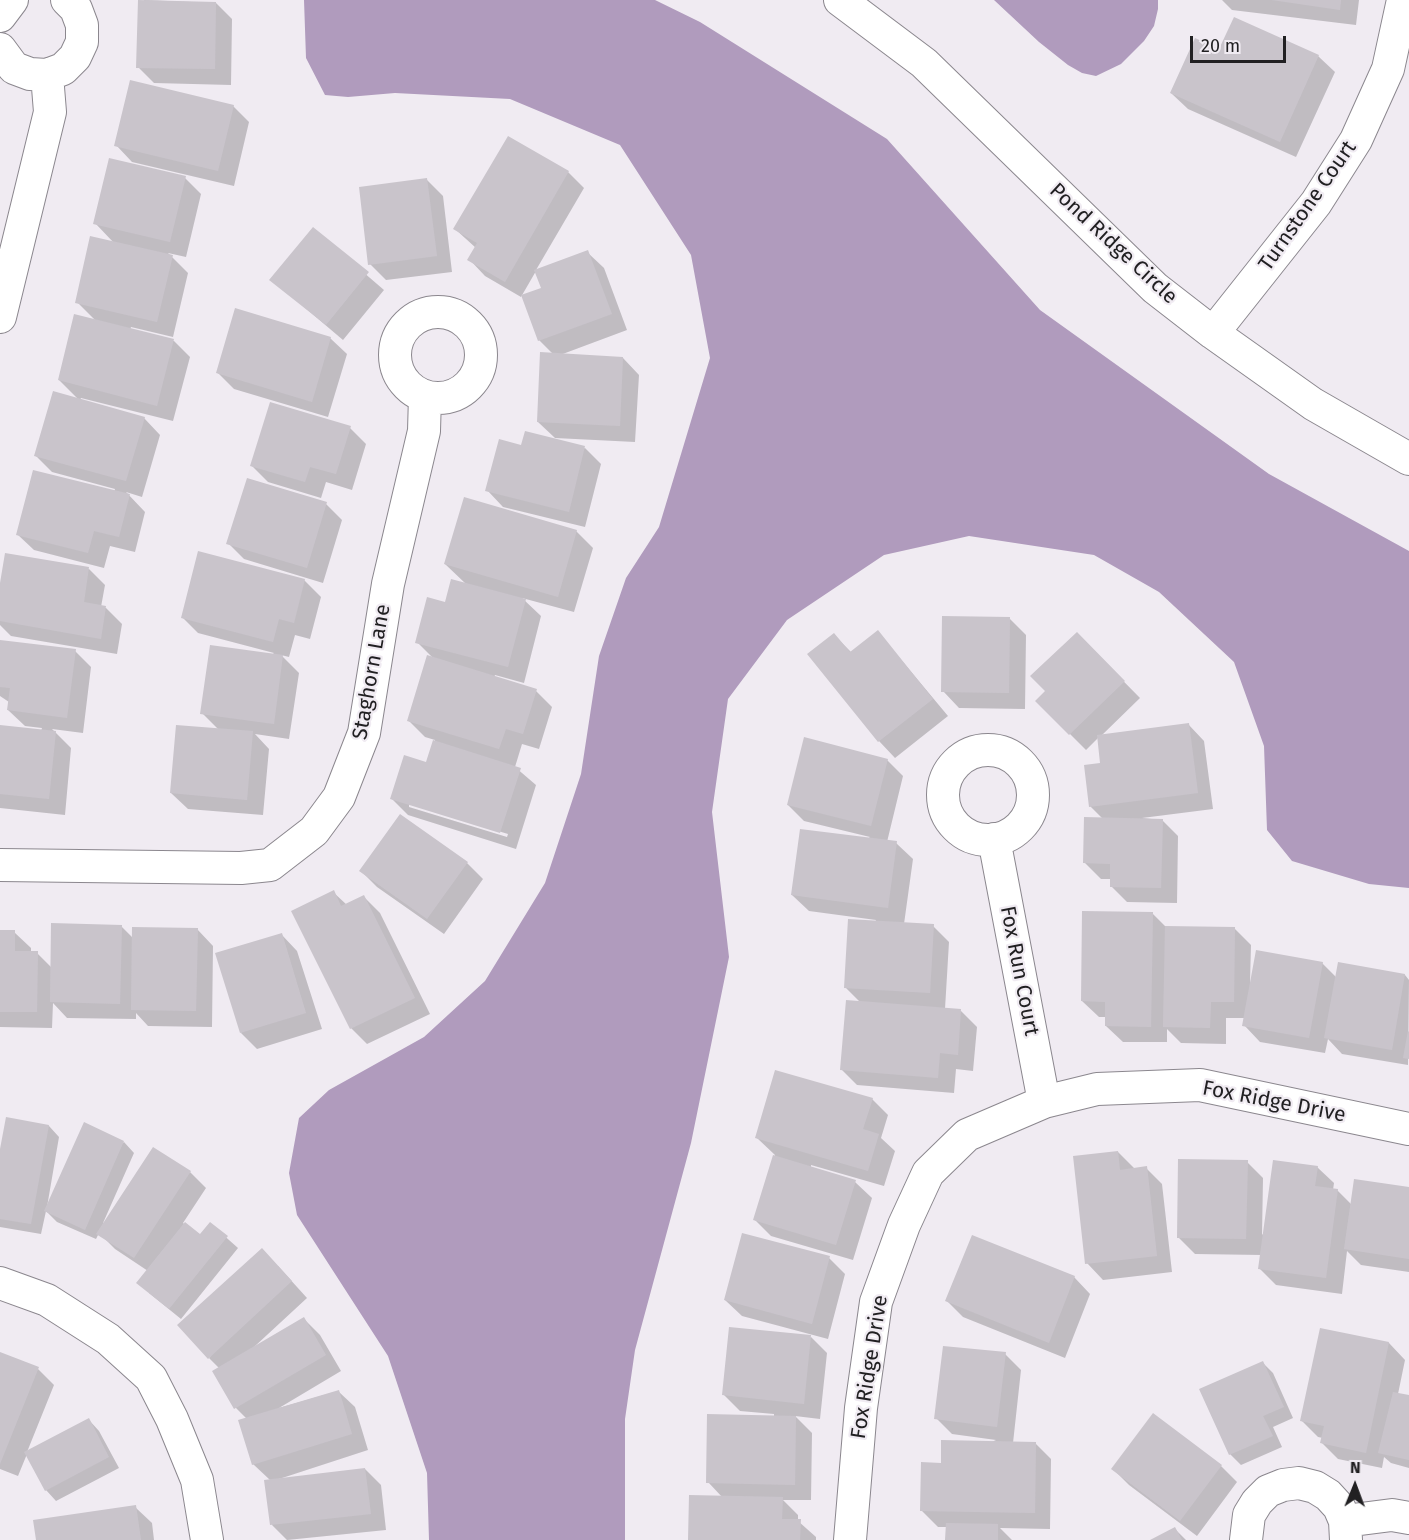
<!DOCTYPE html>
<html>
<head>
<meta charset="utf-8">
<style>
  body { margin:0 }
  #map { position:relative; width:1409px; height:1540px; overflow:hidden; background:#f0ebf2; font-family:"Fira Sans",sans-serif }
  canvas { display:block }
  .north { position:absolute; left:1325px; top:1456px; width:60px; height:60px; -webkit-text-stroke:4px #f0ebf2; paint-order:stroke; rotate:1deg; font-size:16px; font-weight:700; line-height:24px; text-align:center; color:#212022 }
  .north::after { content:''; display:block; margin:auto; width:21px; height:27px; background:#212022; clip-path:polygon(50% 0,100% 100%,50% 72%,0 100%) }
  .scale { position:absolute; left:1190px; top:36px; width:96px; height:27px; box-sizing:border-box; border:3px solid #212022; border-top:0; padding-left:8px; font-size:18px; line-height:21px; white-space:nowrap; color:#212022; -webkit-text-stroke:4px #f0ebf2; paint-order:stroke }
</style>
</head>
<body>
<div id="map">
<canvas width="1409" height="1540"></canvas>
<div class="north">N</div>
<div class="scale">20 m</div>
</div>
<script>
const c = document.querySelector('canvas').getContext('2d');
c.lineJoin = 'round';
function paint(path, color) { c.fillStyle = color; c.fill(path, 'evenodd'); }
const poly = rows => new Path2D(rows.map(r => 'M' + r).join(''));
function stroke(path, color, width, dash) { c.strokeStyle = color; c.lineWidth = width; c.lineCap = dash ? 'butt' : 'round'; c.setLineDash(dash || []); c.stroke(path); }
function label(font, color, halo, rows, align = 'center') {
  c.font = font + ' "Fira Sans",sans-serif'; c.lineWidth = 4.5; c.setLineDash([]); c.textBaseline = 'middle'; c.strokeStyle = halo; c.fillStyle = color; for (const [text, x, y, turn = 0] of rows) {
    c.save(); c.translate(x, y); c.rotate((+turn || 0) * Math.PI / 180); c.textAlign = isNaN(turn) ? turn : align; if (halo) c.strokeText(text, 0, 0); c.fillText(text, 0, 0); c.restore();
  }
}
const water = poly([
  [304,0,655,0,700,22,887,139,1040,310,1269,474,1409,551,1409,888,1369,884,1292,861,1267,830,1264,746,1234,662,1159,592,1094,555,969,536,884,555,787,620,728,699,712,812,729,957,691,1143,635,1350,625,1419,625,1540,429,1540,427,1473,388,1356,297,1215,289,1173,299,1118,329,1090,424,1037,485,981,545,883,581,774,599,656,626,578,659,527,710,358,691,255,620,145,510,99,395,93,348,97,325,95,306,58],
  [994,0,1158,0,1158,9,1154,26,1144,41,1121,64,1096,76,1082,73,1068,65,1039,42]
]);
const shadow = poly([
  [144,0,216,3,232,19,231,85,154,83,138,67],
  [1222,0,1359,0,1356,25,1232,10],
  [1220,51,1318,56,1335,72,1296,157,1188,109,1171,93],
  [233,106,249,122,234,186,132,162,116,145],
  [568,172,584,188,536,270,587,252,604,268,627,330,560,355,623,358,639,375,635,442,555,438,538,422,553,354,539,340,543,289,536,271,521,297,485,276,469,259,476,248,455,229],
  [185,178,201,194,186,257,168,253,188,273,173,337,131,327,130,330,174,341,190,357,173,421,81,398,80,400,144,418,160,435,142,497,126,492,145,512,135,552,110,546,104,568,34,550,17,534,114,492,115,489,52,472,36,456,79,400,59,380,96,321,77,302,114,243,95,223],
  [427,180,443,196,452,272,386,280,370,264],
  [313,229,384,290,343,340,271,279],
  [330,338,347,354,328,417,234,389,218,373],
  [350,428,366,444,352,490,326,482,321,498,268,482,252,466],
  [585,448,601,464,585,527,503,507,487,490],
  [326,504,342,520,323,583,244,559,228,543],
  [576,531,593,548,574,612,522,598,541,616,524,683,495,675,494,678,536,691,552,707,539,749,522,744,515,767,536,785,516,849,408,815,392,799,427,763,435,740,425,737,409,721,434,659,417,642,446,603,466,584,445,564],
  [409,804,508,834,507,837,409,807],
  [89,569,105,585,101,607,106,608,122,624,117,654,11,636,0,625,0,592],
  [304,580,321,597,310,639,295,635,289,657,281,655,299,673,289,739,255,734,269,749,263,815,188,809,171,793,219,730,202,713,274,653,198,633,182,617],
  [1010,619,1026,635,1025,709,959,708,943,691],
  [878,632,948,716,895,758,879,741,810,654,834,635,852,653],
  [1077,634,1140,698,1101,736,1188,724,1204,741,1213,809,1142,818,1162,820,1178,836,1177,903,1127,902,1111,886,1111,879,1101,879,1085,863,1103,819,1090,806,1102,765,1098,738,1086,750,1037,701,1047,691],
  [0,642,75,651,91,667,83,733,52,729,71,748,65,815,0,808,0,727,41,731,42,728,25,726,8,710,9,702,0,696],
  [887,760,903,776,887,842,896,843,913,859,904,924,933,926,949,942,945,1009,961,1011,977,1027,973,1071,956,1069,954,1093,857,1085,841,1069,861,1003,846,988,876,920,809,911,792,895,870,837,804,821,788,805],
  [400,816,467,863,483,879,444,934,377,887,361,871],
  [333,892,347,905,364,897,380,913,430,1014,367,1044,351,1028],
  [1152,913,1166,927,1234,928,1251,945,1250,983,1322,963,1336,977,1405,975,1409,980,1408,1065,1342,1054,1328,1039,1325,1053,1260,1042,1244,1025,1245,1018,1226,1018,1226,1044,1181,1043,1167,1029,1167,1042,1123,1042,1106,1026,1107,1017,1099,1017,1082,1001],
  [121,926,133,938,197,929,213,946,212,1027,148,1026,136,1013,136,1019,67,1018,53,1003,52,1028,0,1027,0,931,14,932,31,948,31,953,37,953,52,968],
  [281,934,297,951,322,1029,257,1049,241,1033],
  [872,1099,888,1115,881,1138,895,1151,884,1186,811,1165,811,1168,855,1182,872,1198,853,1260,771,1236,755,1220,775,1155,757,1138],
  [7,1119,49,1126,59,1137,47,1207,124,1142,134,1153,103,1223,190,1172,206,1188,183,1223,200,1236,211,1224,238,1248,181,1319,149,1293,148,1271,115,1249,99,1233,96,1239,57,1222,46,1211,41,1234,0,1227,0,1157],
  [1118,1152,1134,1168,1146,1168,1162,1184,1172,1272,1103,1280,1087,1263],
  [1247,1162,1263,1178,1262,1235,1317,1167,1334,1183,1333,1190,1337,1190,1352,1205,1409,1188,1409,1272,1361,1265,1347,1251,1342,1294,1276,1285,1260,1269,1262,1255,1195,1254,1178,1237],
  [829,1258,845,1274,828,1339,742,1316,725,1300],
  [278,1266,307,1298,254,1347,304,1319,320,1335,341,1371,279,1408,338,1391,355,1407,368,1450,276,1480,365,1469,381,1485,386,1530,287,1540,272,1525,270,1480,253,1464,247,1419,236,1408,220,1369,209,1358],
  [1074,1277,1090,1294,1065,1358,963,1317,947,1301],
  [1321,1330,1389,1343,1405,1360,1398,1394,1409,1397,1409,1468,1391,1463,1384,1457,1382,1468,1338,1459,1322,1443,1323,1438,1318,1437,1302,1421],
  [811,1337,827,1353,820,1419,795,1416,812,1433,811,1500,783,1500,798,1515,798,1521,816,1537,816,1540,690,1540,723,1498,708,1482,774,1417,774,1414,740,1411,724,1395],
  [0,1353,38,1369,54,1385,27,1452,89,1420,99,1431,119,1468,56,1501,46,1490,27,1454,18,1476,0,1469],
  [1005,1354,1021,1370,1013,1443,1035,1443,1051,1459,1050,1529,1000,1528,1012,1540,947,1540,947,1527,938,1527,922,1511,942,1464,996,1440,952,1434,936,1418],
  [1262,1362,1273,1373,1293,1418,1273,1427,1282,1447,1241,1465,1230,1454],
  [1221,1466,1237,1482,1197,1536,1129,1485,1113,1469],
  [135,1507,152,1523,154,1540,37,1540],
  [1175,1529,1186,1540,1154,1540]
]);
const building = poly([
  [138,0,216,2,215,69,136,68],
  [1272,0,1341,0,1340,10],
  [1234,17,1319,55,1280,142,1170,93,1195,38,1219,49],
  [130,80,234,105,218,171,114,146],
  [508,136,569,171,505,282,467,260,477,243,453,229],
  [109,158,186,176,170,242,93,224],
  [427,178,437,256,368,265,359,187],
  [313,227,369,272,326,325,269,280],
  [90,236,173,255,157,322,75,303],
  [588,250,612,314,538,341,521,295,541,288,534,270],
  [235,308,331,337,312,402,216,373],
  [74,314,174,339,157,406,58,380],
  [540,352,623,357,620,426,537,422],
  [53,391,145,417,126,481,34,456],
  [270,402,351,426,336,474,310,467,305,482,250,466],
  [525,431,585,446,569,512,485,491,499,439,521,445],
  [33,470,130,494,119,537,94,531,88,553,16,535],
  [247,478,327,502,307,568,226,544],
  [464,497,577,530,558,597,444,564],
  [198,551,305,579,294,623,279,619,273,642,181,618],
  [5,553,89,567,84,602,106,606,101,639,0,621,0,583],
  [451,579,526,599,508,667,415,643,427,597,445,602],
  [942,616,1010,617,1009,693,941,692],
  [878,630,933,699,878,742,807,654,834,633,850,652],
  [1077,632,1125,681,1069,735,1035,701,1045,691,1030,676],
  [0,640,76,649,67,718,7,710,10,688,0,687],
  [210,645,283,655,274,724,200,714],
  [427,655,537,689,523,734,506,729,499,749,407,721],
  [1189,723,1198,793,1089,807,1084,765,1100,763,1097,735],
  [0,725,56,731,49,799,0,794],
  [176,725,253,731,247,800,170,793],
  [804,737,888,759,871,826,787,805],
  [433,740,521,768,500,833,390,799,404,755,426,762],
  [400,814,468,862,427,919,359,871],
  [1084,817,1163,819,1161,888,1110,887,1110,864,1083,863],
  [800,829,897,841,888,908,791,895],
  [334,890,341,906,364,895,415,998,350,1029,291,911],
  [1082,911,1153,912,1151,1027,1105,1026,1105,1002,1081,1001],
  [848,919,934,924,930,993,844,988],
  [51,923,122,925,120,1004,50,1002],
  [1165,926,1235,927,1234,1002,1211,1002,1210,1028,1163,1027],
  [132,927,198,928,196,1011,131,1010],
  [0,930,15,930,15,951,38,951,37,1012,0,1012],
  [282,933,306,1013,240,1033,215,953],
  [1256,950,1323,962,1309,1038,1242,1026],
  [1338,962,1405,974,1392,1050,1324,1038],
  [846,1000,961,1009,958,1055,940,1053,938,1078,840,1070],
  [1408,1031,1409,1032,1409,1059,1403,1058],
  [775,1070,873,1098,863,1129,879,1134,868,1171,755,1138],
  [6,1117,49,1125,31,1224,0,1219,0,1149],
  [84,1122,124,1141,85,1230,44,1211],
  [153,1147,191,1171,134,1258,96,1234],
  [1118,1151,1120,1170,1147,1166,1157,1256,1085,1264,1073,1156],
  [773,1155,856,1180,836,1245,753,1220],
  [1178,1159,1248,1160,1246,1239,1177,1238],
  [1273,1160,1318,1166,1315,1186,1338,1189,1326,1278,1258,1269],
  [1354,1179,1409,1187,1409,1259,1344,1249],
  [185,1222,200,1234,210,1222,228,1236,169,1309,136,1283],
  [742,1233,830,1256,812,1324,724,1300],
  [972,1235,1075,1276,1049,1343,945,1301],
  [262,1248,292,1281,208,1359,177,1325],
  [304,1317,326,1355,234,1409,212,1371],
  [729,1327,811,1335,804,1404,722,1395],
  [1320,1328,1389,1342,1366,1453,1320,1443,1324,1426,1300,1421],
  [943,1346,1006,1352,997,1427,934,1419],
  [0,1352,39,1367,0,1464],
  [1263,1361,1284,1407,1263,1416,1273,1436,1229,1455,1199,1389],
  [339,1390,352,1434,252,1465,238,1420],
  [1393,1392,1409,1395,1409,1460,1378,1453],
  [1153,1413,1222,1465,1180,1521,1111,1469],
  [707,1414,796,1416,795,1485,706,1483],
  [89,1418,109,1457,45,1491,24,1452],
  [941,1440,1036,1442,1035,1513,920,1511,921,1462,941,1463],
  [365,1468,371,1514,270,1525,264,1480],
  [689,1495,783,1497,782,1519,801,1519,800,1540,688,1540],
  [136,1505,141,1540,36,1540,33,1520],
  [946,1523,998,1524,998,1540,945,1540],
  [1175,1527,1182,1540,1150,1540]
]);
const street = poly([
  [840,0,924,63,1155,288,1213,333,1313,404,1409,459],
  [0,16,12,0],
  [0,49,14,68,30,74,47,75,63,69,75,57,82,42,82,25,76,9,67,0],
  '395 355a43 43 0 1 1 86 0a43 43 0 1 1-86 0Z',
  [0,317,50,112,47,75],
  [1213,333,1316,203,1356,140,1388,69,1403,0],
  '943 795a45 45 0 1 1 90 0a45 45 0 1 1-90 0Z',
  [994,839,1044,1102],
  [0,865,241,868,270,865,314,831,339,797,364,733,388,584,424,431,425,396],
  [0,1283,47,1300,108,1339,151,1378,172,1419,197,1480,207,1540],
  [1345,1521,1392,1515,1409,1518],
  [850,1540,861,1408,876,1302,904,1225,928,1173,967,1135,1044,1102,1097,1089,1200,1085,1409,1129],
  [1246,1540,1249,1515,1257,1502,1268,1491,1283,1485,1299,1483,1315,1487,1328,1495,1339,1507,1345,1521,1346,1540]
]);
const streetNames = [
  ["Turnstone Court",1308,206,-55],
  ["Pond Ridge Circle",1113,244,43],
  ["Staghorn Lane",372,672,-80],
  ["Fox Run Court",1019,971,79],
  ["Fox Ridge Drive",1274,1102,11],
  ["Fox Ridge Drive",870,1367,-81]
];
paint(water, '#b09bbd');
paint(shadow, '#0003');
paint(building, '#c9c4cb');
stroke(street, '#8b878e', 34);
stroke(street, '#fff', 32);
label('21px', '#212022', '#f0ebf2', streetNames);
</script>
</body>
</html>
